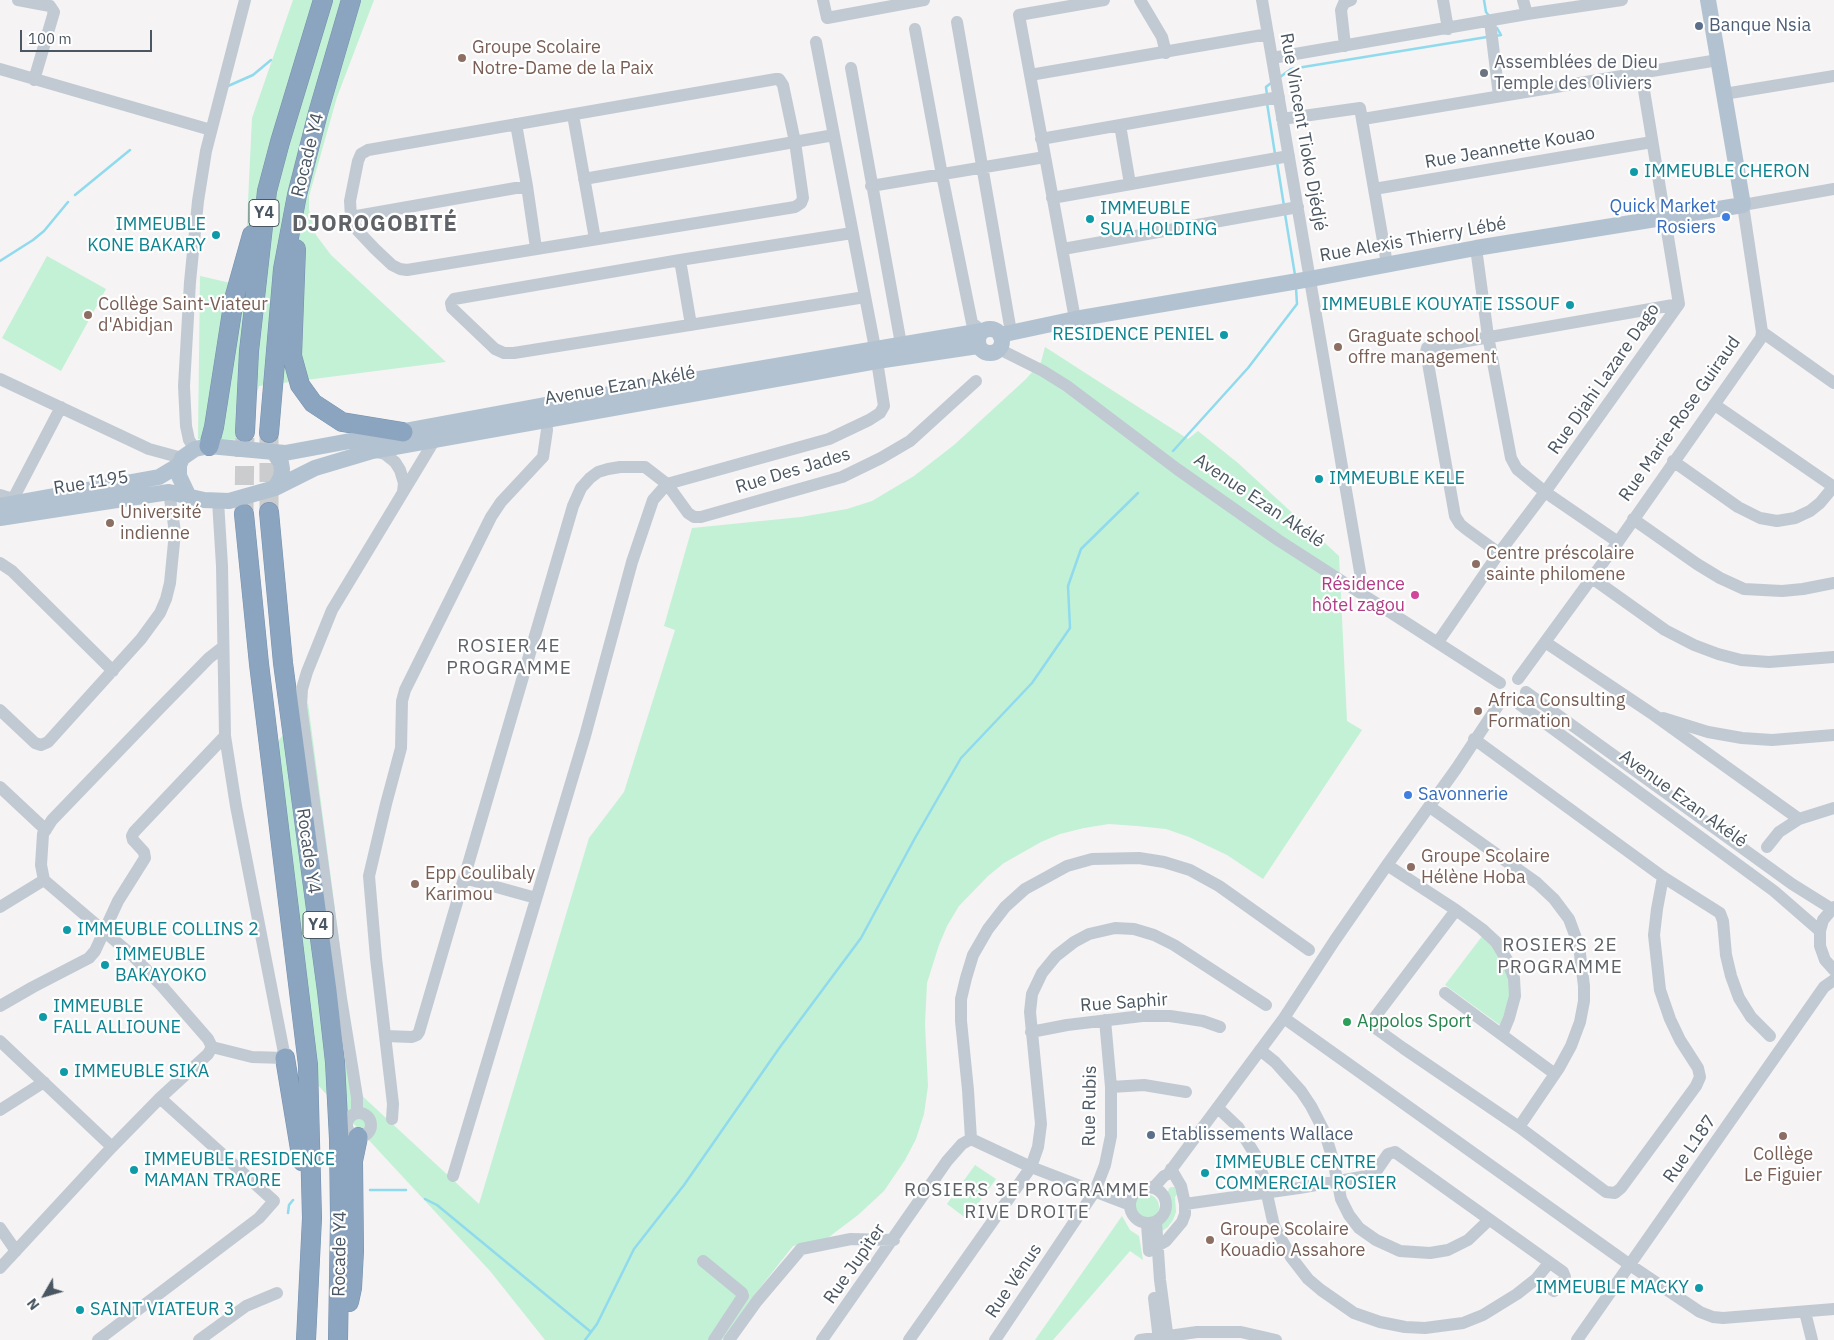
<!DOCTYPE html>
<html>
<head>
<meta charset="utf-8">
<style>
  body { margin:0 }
  #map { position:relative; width:1834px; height:1340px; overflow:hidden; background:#f5f3f3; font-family:"IBM Plex Sans",sans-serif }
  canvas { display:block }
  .north { position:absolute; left:20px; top:1270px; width:50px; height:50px; -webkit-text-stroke:4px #fff; paint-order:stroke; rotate:232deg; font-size:14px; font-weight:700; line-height:20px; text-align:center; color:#4a5661 }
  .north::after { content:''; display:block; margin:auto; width:18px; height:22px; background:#4a5661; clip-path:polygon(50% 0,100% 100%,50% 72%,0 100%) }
  .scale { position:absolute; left:20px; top:30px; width:132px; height:22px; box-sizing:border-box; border:2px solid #4a5661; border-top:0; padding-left:6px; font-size:15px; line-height:18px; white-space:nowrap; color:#4a5661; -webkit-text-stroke:4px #fff; paint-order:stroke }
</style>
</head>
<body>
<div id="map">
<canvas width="1834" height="1340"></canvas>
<div class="north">N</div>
<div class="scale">100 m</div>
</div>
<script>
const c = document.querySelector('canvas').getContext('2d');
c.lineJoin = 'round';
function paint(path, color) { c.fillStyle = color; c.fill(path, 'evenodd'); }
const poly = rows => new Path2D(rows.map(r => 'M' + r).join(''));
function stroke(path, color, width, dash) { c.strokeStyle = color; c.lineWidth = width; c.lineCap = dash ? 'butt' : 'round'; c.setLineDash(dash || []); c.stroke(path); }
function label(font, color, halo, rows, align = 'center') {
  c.font = font + ' "IBM Plex Sans",sans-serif'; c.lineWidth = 4.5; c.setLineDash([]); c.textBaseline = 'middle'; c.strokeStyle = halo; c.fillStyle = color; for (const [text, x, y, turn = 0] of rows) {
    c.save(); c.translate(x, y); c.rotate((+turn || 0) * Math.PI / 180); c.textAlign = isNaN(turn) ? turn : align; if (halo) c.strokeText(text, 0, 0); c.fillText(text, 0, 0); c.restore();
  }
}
const green = poly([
  [293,0,374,0,337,97,309,196,309,210,316,235,331,255,446,362,259,386,243,440,198,439,200,276,244,286,252,118],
  [47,256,106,289,61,371,2,338],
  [1045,347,1188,439,1198,431,1238,463,1339,556,1347,721,1362,730,1263,879,1227,855,1189,837,1166,829,1137,826,1109,824,1084,828,1060,834,1041,842,1004,863,988,876,959,906,947,926,939,945,927,983,925,1024,928,1086,924,1114,916,1139,905,1160,884,1191,858,1215,825,1240,793,1246,752,1298,722,1340,545,1340,490,1271,303,1069,276,744,308,703,359,1093,479,1204,589,838,624,792,675,630,664,626,692,528,801,517,847,509,872,501,914,476,954,445,1026,379,1041,362],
  [1483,935,1494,945,1510,979,1510,997,1500,1025,1445,985],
  [975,1165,996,1179,967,1219,947,1204],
  [1172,1187,1178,1187,1180,1191,1175,1197,1176,1212,1173,1220,1168,1227,1162,1231,1159,1224,1166,1213,1168,1192,1169,1188],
  '1133 1207a13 13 0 1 1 26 0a13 13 0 1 1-26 0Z',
  [1122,1216,1130,1230,1139,1236,1143,1260,1130,1251,1053,1340,1035,1340]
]);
const stream = poly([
  [1484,0,1486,12,1490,17],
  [1495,36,1501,35,1497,28],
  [1280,77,1291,69,1487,37],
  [228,86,253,75,271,60],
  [1267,95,1266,87,1271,83],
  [1267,103,1275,154],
  [1277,162,1284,206],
  [75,195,130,150],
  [1285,214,1295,275],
  [0,261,33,240,44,231,68,202],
  [1173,451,1248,368,1297,304,1296,288],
  [370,1190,406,1190],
  [425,1199,437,1205,591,1332],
  [288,1213,289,1205,293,1200],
  [585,1340,597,1324,634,1249,684,1185,780,1047,861,938,915,838,961,758,1032,683,1070,628,1068,586,1081,549,1138,493]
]);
const highwayTunnel = poly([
  [269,435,269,512],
  [244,513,245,433]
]);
const minor = poly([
  [18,0,50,6,54,12,34,80],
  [823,0,827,18,924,0],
  [1140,0,1162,37,1166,53],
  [1262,0,1364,595],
  [1443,0,1448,29],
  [1523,0,1527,14],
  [1490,21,1499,96],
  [957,22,1011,332],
  [915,29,942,175,972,323,982,331],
  [1345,46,1341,10,1344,3,1351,0],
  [1272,58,1527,14,1622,0],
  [851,68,901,344],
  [0,69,211,130],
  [1030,75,1268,34],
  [776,79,779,79,783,85,795,142,803,198,801,203,795,207,407,270,400,269,392,265,375,249,358,231,351,217,350,201,358,161,361,154,368,150,776,79],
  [1724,94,1834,76],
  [573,115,595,239],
  [1282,119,1360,108,1387,264],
  [1363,119,1718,60],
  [516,124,527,186,536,248],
  [1120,125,1130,184],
  [1041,139,1279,97],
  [584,179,834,135],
  [871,186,1045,157],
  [1374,189,1652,142],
  [1052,198,1289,156],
  [351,217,527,186],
  [852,233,680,260,454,299,451,303,452,308,495,349,504,353,514,353,865,297],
  [1476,248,1488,336,1511,458,1517,469,1545,492,1618,542],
  [1063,249,1298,207],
  [680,260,691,325],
  [1075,319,1019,15,1104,0],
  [1762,332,1834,383],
  [999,349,1043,371,1067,386,1177,469,1278,540,1500,683],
  [0,379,149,449,182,458],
  [1715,405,1834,487],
  [195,449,189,440,186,426,184,386,190,282,198,201,206,151,245,0],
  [373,451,385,454,395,462,400,470,404,483,403,492],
  [1673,461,1738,507,1760,518,1777,521,1795,518,1810,511,1820,503,1834,486],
  [0,495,13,499,16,505],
  [13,499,61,407],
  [1633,519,1697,564,1720,578,1744,589,1782,591,1803,589,1834,583],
  [1499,553,1466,529,1460,524,1455,516,1426,352,1427,348,1679,304],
  [0,563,12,571,113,671],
  [1592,578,1665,630,1694,645,1718,654,1741,660,1769,662,1834,657],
  [1438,642,1499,553,1545,492,1679,304,1641,72],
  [1545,642,1654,715,1799,819,1834,808],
  [1518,679,1618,542,1761,338,1762,332,1743,205,1834,189],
  [1526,692,1792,884,1832,909],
  [1519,704,1774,891,1820,931],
  [0,710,35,743,41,745,48,742,141,639,160,613,166,599,170,583,175,532,169,492],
  [1663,718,1708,732,1742,738,1772,740,1834,735],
  [1474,739,1663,877,1720,913,1723,921,1726,955,1731,976,1739,998,1751,1017,1770,1036],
  [0,787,46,830],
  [1430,807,1537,883,1554,899,1569,919,1579,946,1584,986,1584,1001,1580,1022,1571,1046,1559,1068,1519,1127],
  [1767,847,1779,832,1799,819],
  [1387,865,1456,910,1482,929,1496,942,1507,960,1514,978,1515,996,1509,1018,1502,1035],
  [464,878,536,898],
  [0,907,44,880],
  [1834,907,1823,920,1820,931,1820,946,1825,960,1834,970],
  [1456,910,1375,1017,1373,1025,1378,1030,1403,1048,1519,1127,1606,1192,1615,1193,1621,1188,1696,1086,1700,1077,1698,1068,1680,1040,1670,1019,1660,990,1654,935,1657,909,1663,877],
  [1445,993,1555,1074],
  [0,1006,33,987,89,958,95,951,118,901,145,858,144,852,133,840,132,836,134,832,225,736],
  [1284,1018,1630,1265,1700,1312,1713,1317,1723,1318,1834,1309],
  [1031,1032,1067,1025,1142,1016,1170,1016,1203,1021,1220,1027],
  [386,1036,412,1037,417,1035,419,1032,573,506,581,488,590,478,598,472,608,469,620,467,645,467,667,484,688,513,694,517,701,517,842,477,881,458,910,441,976,381],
  [0,1041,112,1147],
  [212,1047,252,1057,285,1058,236,806,225,736,222,566,218,501],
  [1260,1050,1275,1062,1301,1091,1311,1106,1325,1133,1333,1160,1341,1199,1349,1215,1359,1228,1376,1240,1400,1251,1430,1253,1448,1250,1468,1240,1489,1220],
  [1111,1087,1144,1085,1186,1092],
  [1218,1108,1238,1127,1256,1156,1263,1176,1274,1226,1291,1257,1308,1279,1321,1290,1354,1313,1380,1322,1405,1327,1425,1328,1463,1323,1483,1315,1517,1294,1536,1279,1549,1263],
  [0,1110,44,1082],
  '347 1125a12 12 0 1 1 24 0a12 12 0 1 1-24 0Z',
  [357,1113,357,1097,341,998,313,794,301,706,302,689,307,672,332,610,434,441],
  [392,1119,393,1104,376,958,369,876,386,804,401,748,402,701,405,690,491,517,501,502,543,457,547,430,546,413],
  [971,1139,968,1090,961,1021,961,999,966,978,973,955,988,929,1005,907,1025,889,1047,877,1067,866,1092,859,1139,858,1164,862,1190,870,1219,886,1309,950],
  [971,1139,1031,1167,1130,1205],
  [453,1176,585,736,632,562,653,500,667,484,829,439,869,420,880,413,884,406,875,348,816,42],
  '1130 1205a18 18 0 1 1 36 0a18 18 0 1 1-36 0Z',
  [1153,1188,1164,1176,1168,1174,1284,1018,1335,940,1387,865,1456,769,1501,701],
  [1185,1204,1299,1188,1367,1176,1377,1170,1388,1154,1395,1152,1563,1272,1565,1277,1565,1279,1554,1291,1536,1279],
  [1156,1222,1160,1280,1168,1340],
  [1147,1224,1149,1251],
  [0,1228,16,1251],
  [1151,1247,1157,1246,1166,1241,1182,1222,1185,1214,1185,1204,1181,1186,1171,1169],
  [703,1261,742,1293,743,1296,714,1340],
  [0,1268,112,1147,160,1098,208,1054,212,1047,208,1039,161,985,133,956,44,880,41,865,43,834,52,820,158,710,209,658,223,647],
  [1154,1298,1159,1340],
  [1805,1312,1812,1340],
  [98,1340,259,1218,274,1201,160,1098],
  [199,1340,246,1306,277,1293],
  [729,1340,757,1301,801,1249,851,1239,894,1240],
  [822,1340,947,1161,962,1144,971,1139],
  [909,1340,1031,1167,1038,1147,1041,1124,1030,1012,1032,994,1042,973,1056,956,1074,942,1089,934,1115,928,1134,929,1154,935,1174,945,1266,1005],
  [995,1340,1095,1191,1105,1165,1111,1136,1111,1087,1105,1020],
  [1140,1340,1197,1332,1241,1332,1276,1340],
  [1577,1340,1824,987,1834,980]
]);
const major = poly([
  '978 341a12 12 0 1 1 24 0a12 12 0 1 1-24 0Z',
  [1000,335,1075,319,1310,279,1476,248,1743,205,1708,0],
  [274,453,281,463,282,469,281,477,275,488],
  [189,497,179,476,179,465,182,458,195,449,209,446,285,453,545,405,982,331],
  [0,506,159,477,179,465],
  [0,518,169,492,204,500,229,501,275,488,315,468,372,451,877,361,978,346]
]);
const highway = poly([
  [296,249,292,356,300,385,313,403,342,422,403,432],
  [245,432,249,351,267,191,280,142,323,0],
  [269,433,283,269,297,195,318,113,351,0],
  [209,446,214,427,234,299,252,235],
  [269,512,283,663,327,991,335,1062,339,1139,340,1218,338,1340],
  [244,514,259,664,308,1065,312,1218,306,1340],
  [285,1058,302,1161],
  [349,1302,352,1288,354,1251,353,1161,358,1137]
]);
const markers = [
  [1699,26,5,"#5c6f8a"],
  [462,58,5,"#8d6e63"],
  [1484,73,5,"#6b7280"],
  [1634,172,5,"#0f9aa8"],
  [1726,217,5,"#3f7fe0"],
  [1090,219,5,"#0f9aa8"],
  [216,235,5,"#0f9aa8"],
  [1570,305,5,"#0f9aa8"],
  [88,315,5,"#8d6e63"],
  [1224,335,5,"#0f9aa8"],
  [1338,347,5,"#8d6e63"],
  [1319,479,5,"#0f9aa8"],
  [110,523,5,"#8d6e63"],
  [1476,564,5,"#8d6e63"],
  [1415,595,5,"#d1479c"],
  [1478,711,5,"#8d6e63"],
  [1408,795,5,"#3f7fe0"],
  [1411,867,5,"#8d6e63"],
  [415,884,5,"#8d6e63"],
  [67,930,5,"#0f9aa8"],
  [105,965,5,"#0f9aa8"],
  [43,1017,5,"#0f9aa8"],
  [1347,1022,5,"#2e9e5b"],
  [64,1072,5,"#0f9aa8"],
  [1151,1135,5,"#5c6f8a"],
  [1783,1136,5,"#8d6e63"],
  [134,1170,5,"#0f9aa8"],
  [1205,1173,5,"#0f9aa8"],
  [1210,1240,5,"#8d6e63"],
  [1699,1288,5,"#0f9aa8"],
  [80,1310,5,"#0f9aa8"]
];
const shields = [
  [264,213,30],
  [318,925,30]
];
const shieldNames = [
  ["Y4",264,213],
  ["Y4",318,925]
];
const serviceNames = [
  ["Banque Nsia",1709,26],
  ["Etablissements Wallace",1161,1135]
];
const educationNames = [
  ["Groupe Scolaire",472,48],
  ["Notre-Dame de la Paix",472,69],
  ["Collège Saint-Viateur",98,305],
  ["d'Abidjan",98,326],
  ["Graguate school",1348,337],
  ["offre management",1348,358],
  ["Université",120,513],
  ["indienne",120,534],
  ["Centre préscolaire",1486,554],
  ["sainte philomene",1486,575],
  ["Africa Consulting",1488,701],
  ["Formation",1488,722],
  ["Groupe Scolaire",1421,857],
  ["Hélène Hoba",1421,878],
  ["Epp Coulibaly",425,874],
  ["Karimou",425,895],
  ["Collège",1783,1155,"center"],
  ["Le Figuier",1783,1176,"center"],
  ["Groupe Scolaire",1220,1230],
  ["Kouadio Assahore",1220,1251]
];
const worshipNames = [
  ["Assemblées de Dieu",1494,63],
  ["Temple des Oliviers",1494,84]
];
const streetNames = [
  ["Rue Vincent Tioko Djédjé",1303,132,80],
  ["Rue Jeannette Kouao",1510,148,-10],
  ["Rocade Y4",308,155,-76],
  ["Rue Alexis Thierry Lébé",1413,240,-10],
  ["Rue Djahi Lazare Dago",1604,379,-55],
  ["Avenue Ezan Akélé",620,386,-10],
  ["Rue Marie-Rose Guiraud",1680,419,-55],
  ["Rue Des Jades",793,471,-17],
  ["Rue I195",91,483,-9],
  ["Avenue Ezan Akélé",1259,501,34],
  ["Avenue Ezan Akélé",1683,799,36],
  ["Rocade Y4",308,851,82],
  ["Rue Saphir",1124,1003,-4],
  ["Rue Rubis",1090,1106,-89],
  ["Rue L187",1690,1149,-55],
  ["Rocade Y4",340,1254,-89],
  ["Rue Jupiter",855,1264,-55],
  ["Rue Vénus",1014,1281,-56]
];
const cultureNames = [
  ["IMMEUBLE CHERON",1644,172],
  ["IMMEUBLE",1100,209],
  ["SUA HOLDING",1100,230],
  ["IMMEUBLE",206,225,"right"],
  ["KONE BAKARY",206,246,"right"],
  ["IMMEUBLE KOUYATE ISSOUF",1560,305,"right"],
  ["RESIDENCE PENIEL",1214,335,"right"],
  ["IMMEUBLE KELE",1329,479],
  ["IMMEUBLE COLLINS 2",77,930],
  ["IMMEUBLE",115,955],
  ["BAKAYOKO",115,976],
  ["IMMEUBLE",53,1007],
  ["FALL ALLIOUNE",53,1028],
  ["IMMEUBLE SIKA",74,1072],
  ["IMMEUBLE RESIDENCE",144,1160],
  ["MAMAN TRAORE",144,1181],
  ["IMMEUBLE CENTRE",1215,1163],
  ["COMMERCIAL ROSIER",1215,1184],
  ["IMMEUBLE MACKY",1689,1288,"right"],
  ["SAINT VIATEUR 3",90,1310]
];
const shopNames = [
  ["Quick Market",1716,207],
  ["Rosiers",1716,228],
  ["Savonnerie",1418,795,"left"]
];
const hotelNames = [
  ["Résidence",1405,585],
  ["hôtel zagou",1405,606]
];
const leisureNames = [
  ["Appolos Sport",1357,1022]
];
const neighbourhoodNames = [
  ["ROSIER 4E",509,647],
  ["PROGRAMME",509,669],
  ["ROSIERS 2E",1560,946],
  ["PROGRAMME",1560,968],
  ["ROSIERS 3E PROGRAMME",1027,1191],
  ["RIVE DROITE",1027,1213]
];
const districtNames = [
  ["DJOROGOBITÉ",375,225]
];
paint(green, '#c3f1d5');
stroke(stream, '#90daee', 2.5);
stroke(highwayTunnel, '#caccce', 19, [19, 9]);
stroke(highway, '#7690ad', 20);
stroke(minor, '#c1cad2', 12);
stroke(major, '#b3c2d1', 16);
stroke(highway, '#8ba5c1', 19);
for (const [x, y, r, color] of markers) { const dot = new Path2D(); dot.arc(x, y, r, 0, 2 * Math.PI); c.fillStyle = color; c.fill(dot); stroke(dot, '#fff', 2); }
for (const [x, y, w] of shields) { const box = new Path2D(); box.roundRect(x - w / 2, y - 13.5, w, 27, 4); c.fillStyle = '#fff'; c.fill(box); stroke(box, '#4a5661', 1); }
label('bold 16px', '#4a5661', null, shieldNames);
label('18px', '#4e5e75', '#fff', serviceNames, 'left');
label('18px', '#785e54', '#fff', educationNames, 'left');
label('18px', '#5b616d', '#fff', worshipNames, 'left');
label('18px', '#4a5661', '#fff', streetNames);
label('18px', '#0d838f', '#fff', cultureNames, 'left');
label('18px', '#366cbe', '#fff', shopNames, 'right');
label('18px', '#b23c85', '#fff', hotelNames, 'right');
label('18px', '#27864d', '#fff', leisureNames, 'left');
c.letterSpacing = '1px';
label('19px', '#5f6368', '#fff', neighbourhoodNames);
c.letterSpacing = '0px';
c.letterSpacing = '1px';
label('bold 22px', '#5f6368', '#fff', districtNames);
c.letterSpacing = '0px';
</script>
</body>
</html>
